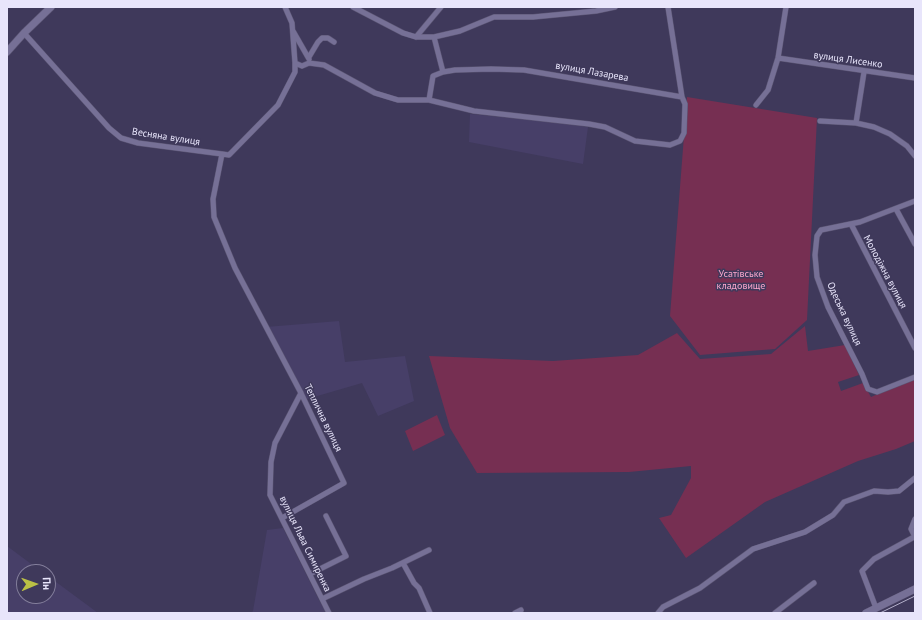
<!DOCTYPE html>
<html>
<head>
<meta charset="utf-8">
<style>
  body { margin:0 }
  #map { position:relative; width:922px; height:620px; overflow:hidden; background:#3f395b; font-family:"PT Sans",sans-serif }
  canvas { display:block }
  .frame { position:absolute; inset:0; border:8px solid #e8e5fb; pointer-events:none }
  .north { position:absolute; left:16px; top:564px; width:40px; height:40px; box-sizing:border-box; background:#3f395b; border:1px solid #837e9b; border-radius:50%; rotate:88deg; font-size:11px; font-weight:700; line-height:16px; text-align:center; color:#e8e5fb }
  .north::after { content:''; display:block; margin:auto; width:14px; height:18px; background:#bbc045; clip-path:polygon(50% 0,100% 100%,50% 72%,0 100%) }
</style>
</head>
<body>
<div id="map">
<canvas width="922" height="620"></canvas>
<div class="frame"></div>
<div class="north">Пн</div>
</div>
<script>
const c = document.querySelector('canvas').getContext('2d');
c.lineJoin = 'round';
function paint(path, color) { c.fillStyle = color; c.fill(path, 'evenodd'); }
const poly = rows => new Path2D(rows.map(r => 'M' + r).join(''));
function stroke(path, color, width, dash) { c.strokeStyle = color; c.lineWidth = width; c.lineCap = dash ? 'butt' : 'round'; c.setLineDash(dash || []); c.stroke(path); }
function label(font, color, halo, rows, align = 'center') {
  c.font = font + ' "PT Sans",sans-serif'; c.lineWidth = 3; c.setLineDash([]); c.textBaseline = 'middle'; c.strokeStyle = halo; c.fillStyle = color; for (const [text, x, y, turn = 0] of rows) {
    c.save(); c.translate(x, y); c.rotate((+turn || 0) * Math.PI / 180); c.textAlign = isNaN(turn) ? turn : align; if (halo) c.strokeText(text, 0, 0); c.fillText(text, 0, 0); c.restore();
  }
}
const built = poly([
  [470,114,547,121,588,127,583,164,469,142],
  [339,321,345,362,405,356,414,401,378,416,362,383,307,399,266,327],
  [283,528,319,600,327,613,251,613,253,611,267,530],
  [7,546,42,572,24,572,24,596,48,596,48,576,98,613,7,613]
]);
const green = poly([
  [687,97,817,118,807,320,775,349,700,355,670,316],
  [805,326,808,351,845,345,859,375,838,382,841,391,863,383,871,397,915,378,915,441,896,449,858,461,765,502,686,558,659,518,671,515,691,478,691,466,629,472,477,473,450,428,429,356,553,361,638,355,677,333,700,359,771,354],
  [437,415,445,435,413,451,405,431]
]);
const street = poly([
  [285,7,292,23,295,63,302,66,309,63,324,65,375,93,398,100,429,100,474,111,589,124,605,127,635,141,670,145,680,141,684,133,685,104,682,97],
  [353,7,403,33,416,37,434,37,460,31,494,17,533,17,596,11,615,7],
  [293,31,309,59],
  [24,33,109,128,121,138,138,143,222,154,213,199,214,217,235,268,301,393,344,483,282,518],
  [416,37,441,7],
  [434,37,443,72],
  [309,57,318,42,322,38,328,38,334,42],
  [778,58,915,78],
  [429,100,433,76,443,72,455,70,491,69,524,70,682,97,668,7],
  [756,105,768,90,778,58,786,7],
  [820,121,856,123,874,127,890,134,907,146,915,156],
  [856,123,864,72],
  [222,154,229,155,278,105,295,72,295,63],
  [915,201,860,222,821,230,817,236,815,255,817,277,828,307,862,374,868,389,877,392,915,377],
  [896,209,915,244],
  [851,224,915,348],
  [301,393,275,443,271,462,270,495,329,613],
  [915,519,911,529,915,537],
  [403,563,414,583,419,588,430,613],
  [310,574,346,556,326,516],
  [322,599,364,579,392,568,429,550],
  [876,608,862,571,874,559,914,537],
  [515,613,521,610],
  [658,613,663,607,700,588,753,549,805,532,833,515,844,502,874,491,888,492,899,491,915,478],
  [775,613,814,583]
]);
const secondary = poly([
  [7,52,24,33,51,7],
  [866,613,915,589]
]);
const tram = poly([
  [880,613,915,596]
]);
const streetNames = [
  ["вулиця Лисенко",848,60,8],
  ["вулиця Лазарева",592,72,10],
  ["Весняна вулиця",166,137,9],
  ["Молодіжна вулиця",885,272,62],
  ["Одеська вулиця",844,314,65],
  ["Теплична вулиця",323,418,64],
  ["вулиця Льва Симиренка",305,544,64]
];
const parkNames = [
  ["Усатівське",741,274],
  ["кладовище",741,286]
];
paint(built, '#473f68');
paint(green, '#762f52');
stroke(street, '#5c5674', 6);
stroke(secondary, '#5c5674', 8);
stroke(street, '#767096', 5);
stroke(secondary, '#767096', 7);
stroke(tram, '#b3afc9', 1);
label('10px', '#e8e5fb', '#3f395b', streetNames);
label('10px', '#fca6cc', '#3f395b', parkNames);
</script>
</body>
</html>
